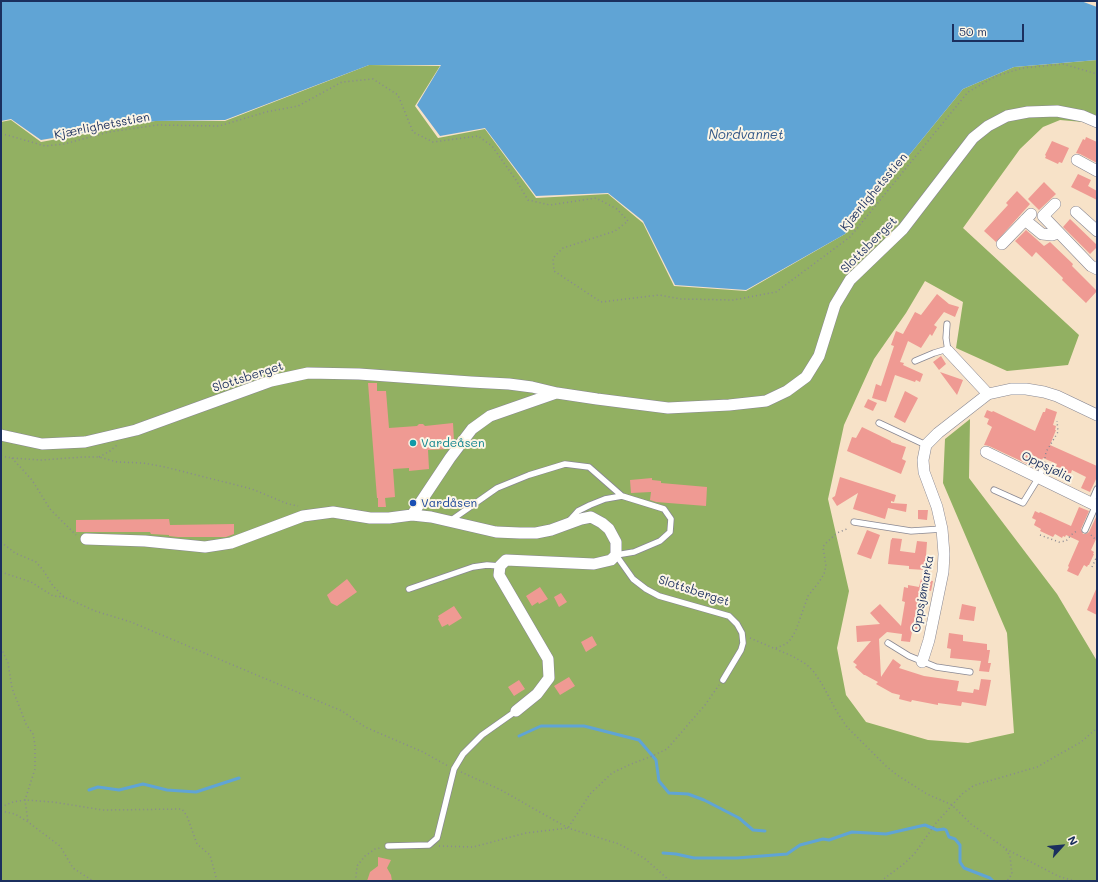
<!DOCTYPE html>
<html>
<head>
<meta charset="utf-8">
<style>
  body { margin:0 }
  #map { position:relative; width:1098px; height:882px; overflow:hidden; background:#f7e2c8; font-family:Mali,sans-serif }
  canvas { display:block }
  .frame { position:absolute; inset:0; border:2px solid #1b2f5e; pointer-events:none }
  .north { position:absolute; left:1042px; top:826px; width:40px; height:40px; -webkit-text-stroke:3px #fcf5e5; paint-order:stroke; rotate:63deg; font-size:11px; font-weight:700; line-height:16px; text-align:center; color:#1b2f5e }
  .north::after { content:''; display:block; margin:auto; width:14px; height:18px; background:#1b2f5e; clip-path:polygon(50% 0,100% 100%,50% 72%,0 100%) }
  .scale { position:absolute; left:952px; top:24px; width:72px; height:18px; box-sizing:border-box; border:2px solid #1b2f5e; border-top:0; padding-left:5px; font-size:12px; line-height:14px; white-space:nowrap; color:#1b2f5e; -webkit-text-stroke:3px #fcf5e5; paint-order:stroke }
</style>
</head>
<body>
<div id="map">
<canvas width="1098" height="882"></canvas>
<div class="frame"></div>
<div class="north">N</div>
<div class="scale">50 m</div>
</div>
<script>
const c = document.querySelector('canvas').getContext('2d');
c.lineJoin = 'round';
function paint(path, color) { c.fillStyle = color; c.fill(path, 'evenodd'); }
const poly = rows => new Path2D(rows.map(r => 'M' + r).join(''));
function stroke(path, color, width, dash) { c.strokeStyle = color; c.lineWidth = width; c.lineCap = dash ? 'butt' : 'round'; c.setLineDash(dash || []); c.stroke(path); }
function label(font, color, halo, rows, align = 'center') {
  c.font = font + ' Mali,sans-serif'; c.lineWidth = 4; c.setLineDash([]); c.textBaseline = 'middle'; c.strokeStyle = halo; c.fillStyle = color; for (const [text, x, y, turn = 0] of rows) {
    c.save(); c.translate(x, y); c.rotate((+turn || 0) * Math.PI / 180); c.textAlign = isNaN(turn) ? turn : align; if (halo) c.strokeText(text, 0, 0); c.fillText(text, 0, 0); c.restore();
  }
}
const forest = poly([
  [1097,60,1097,127,1083,122,1060,120,1043,127,1020,149,963,228,1079,335,1068,365,1007,371,956,348,963,302,925,281,906,313,874,359,844,425,828,499,849,591,837,648,846,695,866,722,928,740,968,743,1014,733,1007,633,943,483,945,439,970,419,969,478,1057,594,1097,661,1097,881,1,881,1,122,11,120,41,142,155,121,225,121,369,65,440,66,415,106,438,138,485,129,536,198,608,194,643,223,674,286,746,291,845,234,963,89,1014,67]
]);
const water = poly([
  [1,1,1081,1,1097,7,1097,60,1014,67,963,89,845,234,746,290,675,285,643,221,608,193,536,196,485,128,440,136,417,105,441,65,369,65,225,120,155,121,41,140,11,119,1,121]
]);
const stream = poly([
  [519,736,541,726,584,726,639,740,656,760,659,781,669,793,688,794,704,800,739,818,753,830,765,831],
  [89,790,98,787,119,790,143,784,167,790,196,792,239,778],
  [663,853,676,854,694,858,737,858,787,854,800,845,823,839,829,840,852,832,886,834,925,825,937,830,944,829,946,830,949,837,955,839,960,845,960,862,964,868,990,878,993,881]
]);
const building = poly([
  [1086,137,1097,142,1097,163,1080,154,1076,153,1083,139,1085,140],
  [1052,141,1069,148,1062,163,1059,162,1058,164,1045,158,1046,156,1045,155],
  [1078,174,1091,180,1088,186,1097,191,1097,200,1071,187],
  [1044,182,1056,194,1039,210,1028,199],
  [1017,191,1030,204,996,242,984,231,1008,205,1006,203],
  [1070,219,1097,245,1097,247,1090,254,1063,227],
  [1026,230,1044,246,1050,242,1073,264,1072,266,1097,291,1086,303,1062,280,1063,278,1036,252,1032,257,1015,241],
  [937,294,949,304,959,307,955,317,944,312,934,325,937,327,932,336,930,334,921,348,908,341,900,362,904,363,903,365,923,374,920,382,916,380,915,382,895,375,886,402,872,398,876,384,881,386,894,346,891,345,896,331,903,334,915,312,921,315],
  [941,356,946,364,939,370,933,362],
  [940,372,963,380,957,395],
  [368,383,377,383,377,391,386,391,389,428,417,426,419,424,423,424,425,426,453,423,454,441,448,449,428,450,429,469,409,471,409,468,393,469,395,497,385,498,386,507,378,507,378,498,377,498],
  [905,391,918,398,905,423,894,417],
  [868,399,877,403,873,411,864,407],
  [1046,408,1057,412,1053,425,1056,426,1055,430,1056,430,1050,445,1097,466,1097,477,1090,492,1081,488,1086,477,1072,470,1071,473,1069,473,1068,474,1057,469,1058,468,1056,467,1057,464,1043,458,1038,469,989,446,984,445,992,427,987,424,989,419,984,417,987,410,992,412,993,411,1035,431,1043,412,1045,412],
  [862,427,891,441,891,442,906,447,902,459,906,461,901,474,847,451,852,437,856,438],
  [840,477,896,495,894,502,891,501,891,503,907,504,906,512,888,508,885,519,853,509,858,493,837,506,832,498,835,496],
  [652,478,652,480,661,481,661,483,707,487,706,506,656,502,650,500,651,492,631,493,630,480],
  [1079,507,1089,511,1081,529,1083,534,1086,534,1089,532,1097,515,1097,537,1091,550,1094,552,1093,554,1094,554,1089,565,1088,565,1087,567,1084,565,1078,576,1067,571,1069,567,1068,566,1079,541,1066,535,1065,537,1063,536,1062,538,1055,534,1053,537,1040,531,1041,529,1034,525,1036,520,1032,518,1035,511,1039,513,1040,512,1071,526],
  [918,510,928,510,927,520,918,519],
  [169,519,170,525,234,524,234,534,226,537,178,537,169,536,169,535,151,534,150,532,76,532,76,520],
  [867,530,880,535,871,559,857,554],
  [892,538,902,539,900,551,915,553,917,541,927,542,925,570,909,569,909,566,888,564,891,539,892,540],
  [347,579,357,592,337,606,331,603,327,595],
  [921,579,933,581,931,591,923,589,921,602,920,604,918,604,916,618,917,618,916,622,918,623,917,631,915,630,914,633,912,632,910,642,901,641,902,634,887,632,879,639,881,677,893,659,901,665,899,668,924,676,959,681,957,691,973,693,974,689,979,690,981,679,991,680,986,706,962,702,961,706,938,703,938,705,912,700,911,702,899,699,900,695,892,693,876,684,878,682,865,675,864,675,855,667,857,665,853,662,871,641,857,642,856,626,880,624,870,613,880,604,901,626,905,602,902,601,904,587,908,588,908,585,919,587],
  [540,587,548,599,539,604,538,602,532,606,526,596],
  [1097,587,1097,615,1087,610],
  [561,593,567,602,559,607,554,597],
  [962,604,976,607,974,621,959,619],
  [454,606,462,618,449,626,448,624,442,627,438,619,439,618,438,616],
  [949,633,963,635,963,641,987,644,987,650,990,650,988,663,991,663,989,672,979,671,981,661,950,658,951,649,947,648],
  [592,636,597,645,586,652,581,642],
  [569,677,575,686,560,695,554,686],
  [519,680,525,689,514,696,508,687],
  [378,857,391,860,387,868,391,875,392,881,367,881,370,872,378,866]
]);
const path = poly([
  [1,134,7,135,45,146,64,144,109,132,157,125,219,126,266,112,298,106,342,82,373,79,398,95,413,132,433,142,478,136,492,146,516,180,528,200,550,205,596,198,617,209,628,221,615,231,563,248,553,258,554,271,601,302,659,295,681,299,733,300,776,292,850,237,968,92,996,76,1023,68,1063,64,1097,74],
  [1,456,12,458,41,460,83,457,99,457,117,462,143,463,165,467,252,489,288,504,298,506],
  [99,457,110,451,117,445],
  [12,458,32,480,50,509,76,535],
  [1045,458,1046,452,1058,432,1057,421],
  [1040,535,1059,542,1066,541,1071,535,1078,530],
  [1091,535,1097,541],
  [1,542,15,553,36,562,43,570,53,586,64,597,95,611,131,622,342,711,365,727,423,752,448,766],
  [1092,567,1097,556],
  [1,572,31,582,53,596,64,597],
  [750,638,792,656,806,664,814,672,822,684,837,712,847,727,886,766,897,775,927,794,952,805,971,824,1005,848,1010,856,1012,874,1007,881],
  [1,648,8,663,12,688,26,724,33,734,35,745,35,769,25,800,28,822],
  [776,648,786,644,791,639,796,630,808,596,819,582,824,574,826,566,823,547,825,544,837,533,849,528],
  [461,772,501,790,568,828,619,844,644,858,670,881],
  [1,807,13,802,25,800,53,802,103,810,182,809,187,816,197,844,210,855,217,881],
  [1,811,15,814,28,822,60,846,73,868,93,881],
  [439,846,473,847,526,833,568,828,590,794,612,773,631,764,650,757,667,749,705,705,719,685],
  [1006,849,1058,876,1074,881],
  [358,881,356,877,357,866,365,856,375,849,380,848],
  [881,881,905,863,915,853,936,823,962,794,973,786,982,783,1037,767,1081,742,1097,728]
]);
const service = poly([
  [915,361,934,353,944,350,948,351,946,338,947,324],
  [879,423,926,445],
  [994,490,1023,503,1039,477,1044,465],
  [1091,503,1097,489],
  [450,521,497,488,529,475,565,464,589,467,622,496,664,509,671,519,670,532,660,541,634,552,616,555,633,579,646,589,659,596,729,616,737,624,742,633,743,643,741,650,723,680],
  [569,521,578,511,590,505,605,499,622,496],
  [854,522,911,531,942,529],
  [1085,530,1096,505],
  [409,589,473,567,487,565,500,566],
  [888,643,909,656,936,667,970,672],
  [388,846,429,845,437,838,454,769,463,754,482,735,516,711]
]);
const minor = poly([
  [1077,160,1097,171],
  [1055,204,1043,216,1091,266,1097,269],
  [1076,212,1097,231],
  [1025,220,1042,234,1052,235,1058,233],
  [1002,244,1031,214],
  [948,351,988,394],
  [1,435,42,444,85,442,136,430,271,381,308,373,359,374,471,382,509,384,532,387,557,393,597,399,668,408,729,405,766,401,787,391,806,377,819,356,835,305,850,280,903,229,973,138,988,126,1007,116,1028,112,1057,111,1083,116,1097,122],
  [986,452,1097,506],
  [412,515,450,458,472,429,490,416,556,393],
  [86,539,145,541,205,547,231,543,303,516,333,512,370,518,389,518,412,515,431,517,496,532,520,533,536,533,551,530,581,519,591,517,602,523,609,529,616,542,616,555,611,560,594,564,506,560,500,566,499,575,548,659,549,678,537,694,516,711],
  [922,662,929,640,943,572,944,554,942,529,937,507,924,472,923,460,926,445,938,433,988,394,1011,389,1026,389,1044,392,1057,396,1097,415]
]);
const markers = [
  [413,443,4,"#0f9aa8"],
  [413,503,4,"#1a4fb4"]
];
const streetNames = [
  ["Kjærlighetsstien",102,126,-11],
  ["Kjærlighetsstien",874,192,-50],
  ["Slottsberget",869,245,-45],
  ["Slottsberget",248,377,-18],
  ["Oppsjølia",1047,467,26],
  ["Slottsberget",694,591,18],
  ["Oppsjømarka",923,594,-80]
];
const cultureNames = [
  ["Vardeåsen",421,443]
];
const transitNames = [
  ["Vardåsen",421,503]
];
const waterNames = [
  ["Nordvannet",746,135]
];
paint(forest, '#92b062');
paint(water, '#60a4d5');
stroke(stream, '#60a4d5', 3);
paint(building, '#ef9a93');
stroke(service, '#898893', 7);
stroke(minor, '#898893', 12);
stroke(path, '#898893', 1.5, [1, 3]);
stroke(service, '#fff', 5.5);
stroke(minor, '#fff', 11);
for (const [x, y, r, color] of markers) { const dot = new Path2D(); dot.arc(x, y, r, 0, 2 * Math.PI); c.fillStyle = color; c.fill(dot); stroke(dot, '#fcf5e5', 1.5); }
label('12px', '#1b2f5e', '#fcf5e5', streetNames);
label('12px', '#0d838f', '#fcf5e5', cultureNames, 'left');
label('12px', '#164399', '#fcf5e5', transitNames, 'left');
label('italic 13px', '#335888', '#fcf5e5', waterNames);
</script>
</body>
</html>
